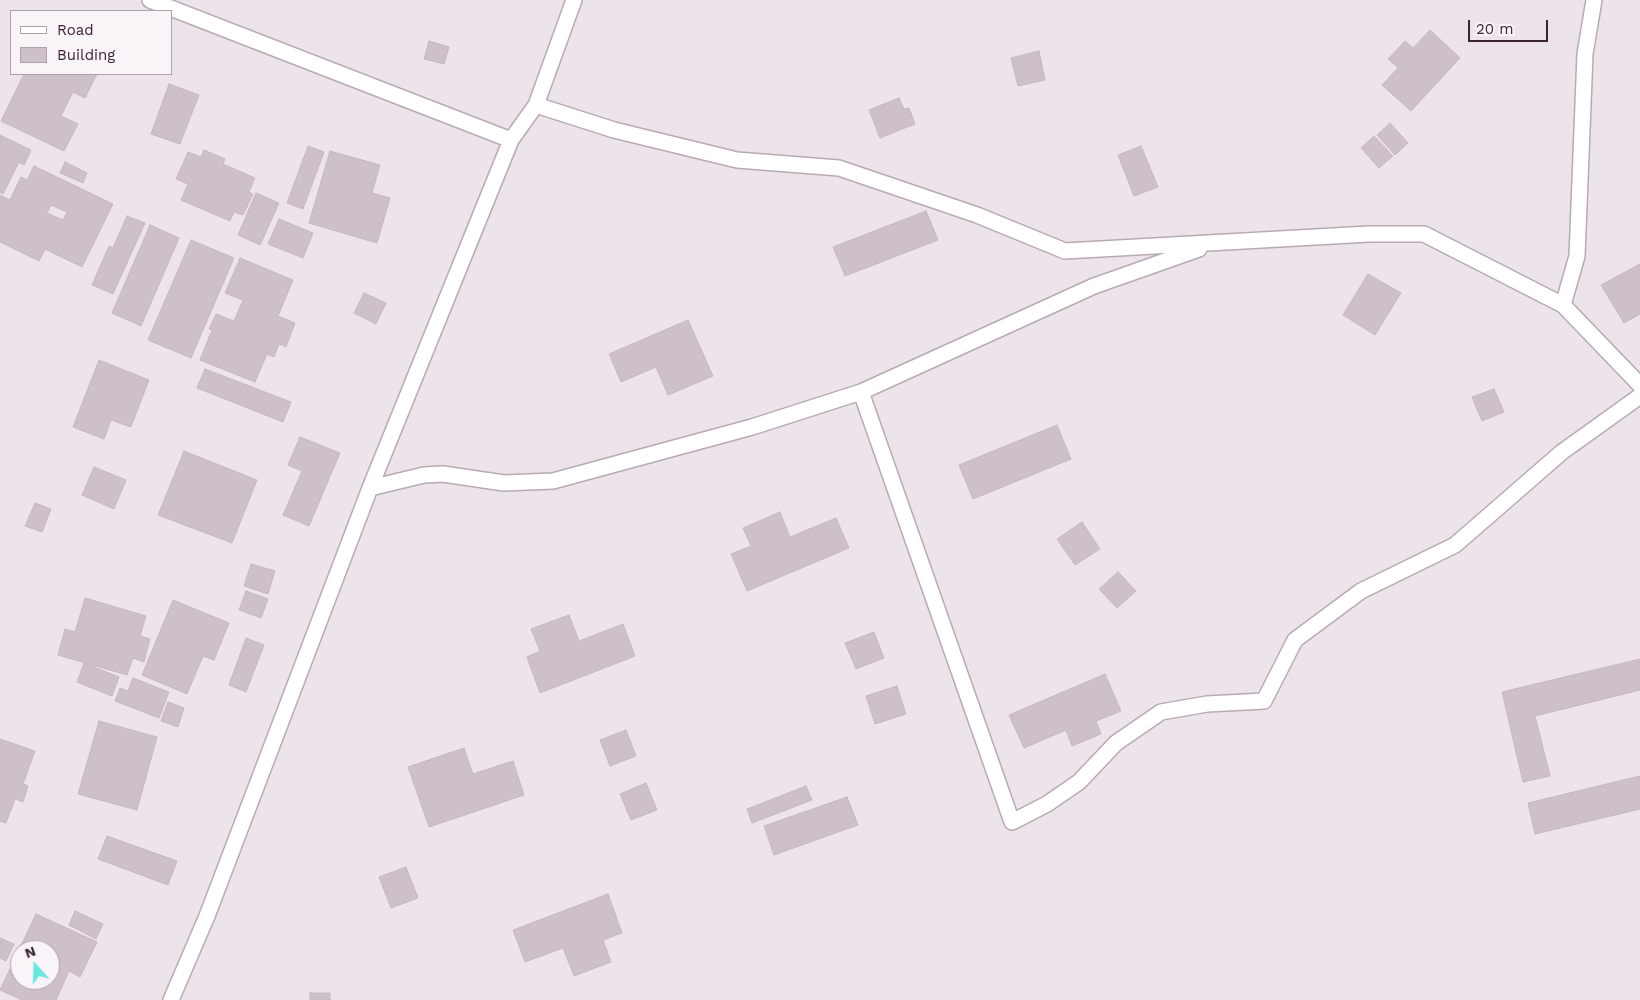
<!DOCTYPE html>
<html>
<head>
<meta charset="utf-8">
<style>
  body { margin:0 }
  #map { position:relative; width:1640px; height:1000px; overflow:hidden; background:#ece4ea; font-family:"Work Sans",sans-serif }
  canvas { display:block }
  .legend { position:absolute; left:10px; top:10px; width:162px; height:65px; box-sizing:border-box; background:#f9f4f8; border:1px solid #aea1a9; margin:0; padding:6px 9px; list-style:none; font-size:15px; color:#3d2433 }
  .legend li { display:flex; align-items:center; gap:10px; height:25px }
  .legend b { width:25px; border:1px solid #aea1a9 }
  .north { position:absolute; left:10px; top:940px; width:50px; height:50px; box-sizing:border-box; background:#f9f4f8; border:1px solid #aea1a9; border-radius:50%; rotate:340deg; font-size:14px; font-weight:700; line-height:20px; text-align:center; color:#3d2433 }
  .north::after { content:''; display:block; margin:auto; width:18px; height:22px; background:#66e8df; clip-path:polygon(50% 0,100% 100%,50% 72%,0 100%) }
  .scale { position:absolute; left:1468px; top:20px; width:80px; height:22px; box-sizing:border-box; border:2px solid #3d2433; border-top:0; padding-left:6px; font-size:15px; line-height:18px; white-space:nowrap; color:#3d2433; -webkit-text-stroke:4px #f9f4f8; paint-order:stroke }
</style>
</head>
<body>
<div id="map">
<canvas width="1640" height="1000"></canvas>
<ul class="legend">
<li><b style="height:6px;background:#fff"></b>Road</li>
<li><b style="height:14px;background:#cdc0c9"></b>Building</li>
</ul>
<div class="north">N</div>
<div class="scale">20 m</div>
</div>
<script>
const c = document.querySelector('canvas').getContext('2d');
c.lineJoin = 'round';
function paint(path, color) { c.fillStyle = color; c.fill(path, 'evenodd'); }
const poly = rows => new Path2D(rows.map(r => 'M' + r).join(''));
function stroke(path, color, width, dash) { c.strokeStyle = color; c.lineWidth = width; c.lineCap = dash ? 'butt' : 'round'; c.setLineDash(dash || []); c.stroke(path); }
const building = poly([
  [1430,30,1460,58,1411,111,1382,85,1398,68,1388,59,1405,41,1413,48,1430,30],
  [429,41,449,47,444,64,424,59,429,41],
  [1039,51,1045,80,1018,86,1011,58,1039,51],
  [24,74,97,74,85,98,73,92,61,116,78,124,64,151,1,121,24,74],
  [169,84,199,95,180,144,151,134,169,84],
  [899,98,904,109,909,108,915,124,880,138,869,110,899,98],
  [1390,123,1408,143,1395,155,1377,135,1390,123],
  [0,135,31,150,24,165,19,162,3,194,0,192,0,135],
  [1374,136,1393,156,1379,168,1361,148,1374,136],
  [308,146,324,152,303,209,287,203,308,146],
  [1141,146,1158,187,1134,196,1118,155,1141,146],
  [204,150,225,159,223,164,255,178,249,192,253,194,243,215,234,212,230,221,181,200,188,184,176,179,188,152,201,157,204,150],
  [330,151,380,165,372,193,390,198,377,243,309,223,330,151],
  [65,162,87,173,83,183,60,173,65,162],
  [34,166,113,204,82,267,45,249,39,261,0,242,0,195,10,200,21,177,27,180,34,166],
  [51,205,67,212,63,220,47,213,51,205],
  [256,193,279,203,260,245,238,235,256,193],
  [926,211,938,240,845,276,833,247,926,211],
  [127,216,145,223,113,294,92,285,109,246,113,248,127,216],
  [279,219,313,233,303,258,268,244,279,219],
  [150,225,179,238,141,326,112,313,150,225],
  [191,240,234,258,191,358,148,340,191,240],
  [240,258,293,280,278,316,295,323,286,347,279,344,274,357,267,354,255,382,200,360,212,330,209,329,216,314,234,321,243,300,225,293,240,258],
  [1640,264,1640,314,1624,323,1601,285,1640,264],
  [1368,274,1401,293,1375,335,1343,315,1368,274],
  [364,293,386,303,376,324,354,313,364,293],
  [688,320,713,376,668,395,656,367,621,382,609,354,688,320],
  [99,360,149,380,131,427,111,420,104,439,73,427,99,360],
  [205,369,291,402,283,422,197,388,205,369],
  [1494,389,1504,412,1482,421,1472,397,1494,389],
  [1057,425,1071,459,973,499,959,465,1057,425],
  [300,437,340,453,309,526,283,515,302,471,288,465,300,437],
  [184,451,257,480,232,543,158,515,184,451],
  [94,467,126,480,114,509,82,495,94,467],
  [35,503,51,509,42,532,25,526,35,503],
  [780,512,790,537,836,518,849,548,747,591,731,554,751,546,743,528,780,512],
  [1082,522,1100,549,1075,565,1057,539,1082,522],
  [251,564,275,571,268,594,244,586,251,564],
  [1118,572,1136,591,1117,608,1099,589,1118,572],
  [246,591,268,599,261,618,239,610,246,591],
  [85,598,146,616,140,636,150,639,144,662,133,658,127,675,58,655,65,629,75,632,85,598],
  [173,600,229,623,214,660,203,656,187,694,142,675,173,600],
  [569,615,579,641,623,624,635,656,540,693,527,657,540,651,531,629,569,615],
  [874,632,884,658,856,669,845,643,874,632],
  [246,638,264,645,246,692,229,685,246,638],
  [1640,659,1640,690,1535,716,1550,776,1523,782,1502,692,1640,659],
  [84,663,119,677,112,696,77,682,84,663],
  [1105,674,1121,711,1096,721,1101,734,1072,746,1066,730,1024,748,1009,715,1105,674],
  [133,678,169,692,159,718,115,701,120,688,128,691,133,678],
  [897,686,906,714,875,724,866,696,897,686],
  [168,702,184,708,178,727,161,721,168,702],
  [99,721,157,737,137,810,78,794,99,721],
  [626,730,636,756,610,766,600,740,626,730],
  [0,739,35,751,23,784,28,786,23,802,15,799,6,823,0,821,0,739],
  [464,748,473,774,513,761,524,795,429,827,408,767,464,748],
  [1640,776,1640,809,1535,834,1528,803,1640,776],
  [646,783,657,810,631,820,620,794,646,783],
  [806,786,812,800,752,823,747,809,806,786],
  [847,797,858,825,774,855,764,826,847,797],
  [107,836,177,861,168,885,98,859,107,836],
  [406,867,418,898,391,908,379,877,406,867],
  [608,894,622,933,603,940,611,962,574,976,563,948,525,962,513,930,608,894],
  [75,911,103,924,96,939,69,925,75,911],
  [36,914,97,942,80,977,69,971,56,1000,22,1000,0,990,36,914],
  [20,950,50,950,50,980,20,980,20,950],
  [0,938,14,944,6,961,0,958,0,938],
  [310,993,330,993,330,1000,310,1000,310,993]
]);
const street = poly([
  [150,0,511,140],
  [536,105,614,130,737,160,839,168,977,215,1065,251,1369,234,1424,234,1563,305,1640,385],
  [1563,305,1577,256,1585,54,1594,0],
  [861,392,1012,822,1047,804,1079,782,1116,743,1161,712,1207,704,1264,701,1295,640,1361,591,1455,545,1562,452,1640,396],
  [370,488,424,475,443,474,504,483,553,481,752,427,861,392,1094,286,1199,249],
  [171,1000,207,916,370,488,511,140,536,105,574,0]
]);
paint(building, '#cdc0c9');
stroke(building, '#c6b7c2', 1);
stroke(street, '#b8aab3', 18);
stroke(street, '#fff', 15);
</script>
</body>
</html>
